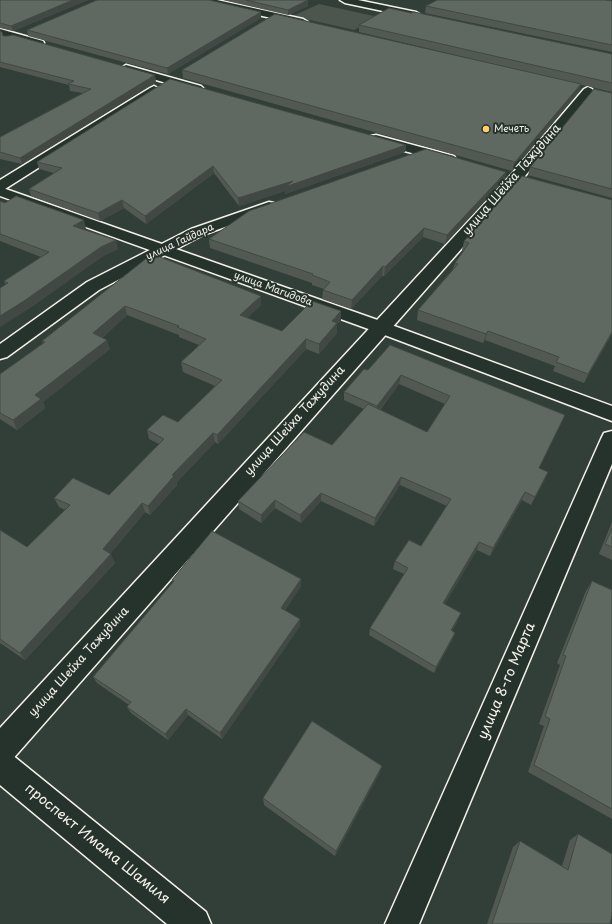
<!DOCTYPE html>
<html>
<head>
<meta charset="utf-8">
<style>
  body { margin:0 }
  canvas { display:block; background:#323e38 }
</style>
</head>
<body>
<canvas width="612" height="924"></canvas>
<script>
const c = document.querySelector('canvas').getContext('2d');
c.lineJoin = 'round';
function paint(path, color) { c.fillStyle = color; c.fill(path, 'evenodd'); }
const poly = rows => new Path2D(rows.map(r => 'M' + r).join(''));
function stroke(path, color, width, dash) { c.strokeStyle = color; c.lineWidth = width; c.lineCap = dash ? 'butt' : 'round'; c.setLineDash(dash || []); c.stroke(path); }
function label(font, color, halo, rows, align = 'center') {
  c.font = font + ' "Playpen Sans",sans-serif'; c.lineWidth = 4; c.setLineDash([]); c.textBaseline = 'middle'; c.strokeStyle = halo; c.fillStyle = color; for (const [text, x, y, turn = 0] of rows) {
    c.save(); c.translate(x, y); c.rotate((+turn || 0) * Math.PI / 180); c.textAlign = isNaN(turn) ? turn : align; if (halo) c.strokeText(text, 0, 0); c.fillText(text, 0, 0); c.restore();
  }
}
const green = poly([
  [319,4,378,17,354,30,293,16]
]);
const street = poly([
  [199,0,217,0,303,19,308,22,303,25,204,3,199,0],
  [340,0,358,0,416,12,421,15,416,18,345,3,340,0],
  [0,29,43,41,44,43,39,46,0,35,0,29],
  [126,65,201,86,203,88,201,90,197,92,122,70,120,68,126,65],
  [154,86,158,88,160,90,158,92,5,189,0,190,0,180,150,88,154,86],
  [588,87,592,89,594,91,592,93,521,181,11,761,0,765,0,728,511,175,584,89,588,87],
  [376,135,454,156,456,159,454,162,449,163,371,142,369,139,371,136,376,135],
  [269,202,274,203,276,206,274,209,203,235,99,290,7,357,0,359,0,344,87,282,191,229,269,202],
  [612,431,612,464,419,924,385,924,601,439,604,433,612,431]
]);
const secondary = poly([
  [0,187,386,323,612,406,612,421,374,331,0,196,0,187],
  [0,750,11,754,206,912,211,924,167,924,0,785,0,750]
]);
const wall = poly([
  [0,0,88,0,13,31,0,28],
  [223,0,308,0,308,6,288,15],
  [612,1,612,52,425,13,426,6],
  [261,18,168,74,28,36,27,30],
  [359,25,612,54,612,92,359,32],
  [0,31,3,36,156,82,22,164,0,159,0,137,83,93,70,91,69,85,0,67],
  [182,70,581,84,578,93,512,171,183,78],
  [612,93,612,198,528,175,530,167],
  [406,145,405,152,285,194,285,191,239,206,214,173,146,224,124,208,100,221,31,196,29,189,54,173,39,169,37,162],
  [506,172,504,181,445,244,423,237,384,276,382,276,351,309,322,299,323,290,324,289,312,285,312,283,210,248,209,239],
  [612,200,612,334,584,383,553,371,555,366,485,340,483,343,417,320,418,310,453,269,455,263,464,251,462,250,464,241],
  [0,201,86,229,84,230,118,249,103,256,27,310,6,285,4,281,41,257,0,241],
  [152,254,261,296,261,305,247,318,282,331,341,321,337,324,337,333,319,354,306,349,218,444,215,442,176,483,177,485,150,515,145,512,110,554,115,563,25,660,0,643,0,530,27,547,65,510,59,507,54,498,109,495,159,444,149,439,147,430,178,422,215,386,183,372,181,362,199,345,179,337,179,335,127,315,102,338,110,349,43,402,45,408,17,430,0,419,0,374,43,344,42,341],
  [390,345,565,415,539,468,548,472,531,505,522,500,490,556,477,550,444,604,458,620,452,631,452,640,434,673,369,635,370,628,404,574,393,569,395,561,421,546,447,506,400,485,374,526,321,501,301,523,275,508,261,523,239,509,238,501,332,445,364,409,344,400,344,392,368,370],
  [399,384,445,404,427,432,380,410],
  [612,522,612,560,599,554],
  [172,580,301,586,285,610,300,619,300,626,222,739,188,715,168,740,131,713,127,707,129,705,97,683,93,677,173,582],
  [592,581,612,590,612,819,528,772,544,726,539,724,560,665,557,663,586,591],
  [382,766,379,774,335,856,264,805,263,798],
  [578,834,610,924,487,924,513,847,520,841,562,866,570,840]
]);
const shadedWall = poly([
  [73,0,88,0,13,31,11,26],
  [308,0,308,6,288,15,288,10],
  [261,12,261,18,168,74,167,68],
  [155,75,156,82,22,164,20,158],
  [581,84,578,93,512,171,515,162],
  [406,145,405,152,285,194,285,191,239,206,238,198],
  [213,166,214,173,146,224,145,216],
  [506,172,504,181,445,244,447,235],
  [122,200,124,208,100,221,98,213],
  [84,220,86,229,76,234,73,226],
  [424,228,423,237,384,276,385,267],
  [116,240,118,249,103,256,27,310,0,327,0,316,101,247],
  [383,266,382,276,351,309,352,300],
  [261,296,261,305,240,325,240,315],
  [125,306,127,315,96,343,93,333],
  [341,311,341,321,337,324,337,333,319,354,319,344,332,321],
  [488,331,485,340,483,343,486,334],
  [612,332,612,334,584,383,588,374],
  [306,339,306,349,218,444,217,435],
  [107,340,110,349,43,402,45,408,17,430,13,420,35,395],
  [401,375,399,384,376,414,377,406],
  [213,433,215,442,176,483,177,485,150,515,148,506,172,475],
  [548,472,545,480,531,505,535,497],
  [401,477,400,485,374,526,375,518],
  [525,492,522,500,490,556,493,548],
  [321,493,321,501,301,523,300,515],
  [275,500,275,508,261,523,261,515],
  [142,503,145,512,107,558,103,549],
  [479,542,477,550,441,611,443,603],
  [111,554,115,563,25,660,20,653],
  [301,579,301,586,281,615,281,608],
  [461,613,458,620,448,637,451,630],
  [300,619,300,626,222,739,220,733],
  [455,633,452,640,434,673,436,667],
  [186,709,188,715,168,740,165,734],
  [382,766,379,774,335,856,336,851]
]);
const building = poly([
  [0,0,73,0,11,26,0,23,0,0],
  [97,0,209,0,261,12,167,68,27,30,97,0],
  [246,0,308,0,288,10,246,0],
  [437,0,605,0,612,1,612,45,426,6,437,0],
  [389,8,411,13,414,12,612,54,612,83,359,25,389,8],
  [275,14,581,84,515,162,182,70,275,14],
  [0,31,2,32,3,36,8,36,13,35,155,75,20,158,0,152,0,137,91,89,68,84,74,81,0,62,0,31],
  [170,79,406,145,285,187,293,181,238,198,213,166,145,216,122,200,98,213,29,189,62,168,37,162,170,79],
  [594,89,612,93,612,189,530,167,594,89],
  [426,149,506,172,447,235,424,228,385,267,383,266,352,300,323,290,330,282,312,275,313,274,209,239,249,211,426,149],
  [522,176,612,200,612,332,588,374,556,362,559,357,488,331,486,334,418,310,458,264,455,263,469,243,464,241,522,176],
  [16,196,84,220,73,226,116,240,101,247,24,301,0,316,0,288,8,283,4,281,49,252,0,234,0,201,5,203,16,196],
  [152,254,261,296,240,315,282,331,312,301,341,311,332,321,337,323,319,344,306,339,217,435,213,433,172,475,174,476,148,506,142,503,103,549,111,554,20,653,0,639,0,530,27,547,70,505,54,498,73,478,109,495,164,439,147,430,163,415,178,422,222,380,181,362,206,339,177,327,179,326,125,306,93,333,107,340,35,395,41,399,13,420,0,413,0,374,45,342,42,341,152,254],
  [390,345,565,415,539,468,548,472,535,497,525,492,493,548,479,542,443,603,461,613,451,630,455,633,436,667,370,628,408,568,395,561,409,540,421,546,451,499,401,477,375,518,321,493,300,515,275,500,261,515,238,501,304,432,332,445,368,404,427,432,450,396,401,375,377,406,344,392,364,369,368,370,390,345],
  [612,528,612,547,605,544,612,528],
  [212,531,301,579,281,608,300,619,220,733,186,709,165,734,127,707,131,702,93,677,174,581,172,580,212,531],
  [592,581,612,590,612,809,534,765,550,719,545,716,566,656,563,655,592,581],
  [312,721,382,766,336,851,263,798,312,721],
  [578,834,612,854,612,915,610,924,492,924,520,841,568,870,578,834]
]);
const markers = [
  [486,129,4,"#ffd166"]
];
const farPoinames = [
  ["Мечеть",494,129]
];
const farStreetnames = [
  ["улица Гайдара",180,242,-25],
  ["улица Магидова",273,289,20]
];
const streetNames = [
  ["улица Шейха Тажудина",512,180,-49],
  ["улица Шейха Тажудина",295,421,-48],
  ["улица Шейха Тажудина",79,662,-48]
];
const nearStreetnames = [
  ["улица 8-го Марта",507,681,-67],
  ["проспект Имама Шамиля",97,844,39]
];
paint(green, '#4c564f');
stroke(street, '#f4f1e8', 3);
stroke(secondary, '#f4f1e8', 3);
paint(street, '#26332d');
paint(secondary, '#26332d');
paint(wall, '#525953');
paint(shadedWall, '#424944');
paint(building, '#5f6861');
stroke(building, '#424944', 1);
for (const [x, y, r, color] of markers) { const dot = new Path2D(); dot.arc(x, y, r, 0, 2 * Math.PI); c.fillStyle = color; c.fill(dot); stroke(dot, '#26332d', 1.5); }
label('10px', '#f4f1e8', '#26332d', farPoinames, 'left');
label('10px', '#f4f1e8', '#26332d', farStreetnames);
label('12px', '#f4f1e8', '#26332d', streetNames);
label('14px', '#f4f1e8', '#26332d', nearStreetnames);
</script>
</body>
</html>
